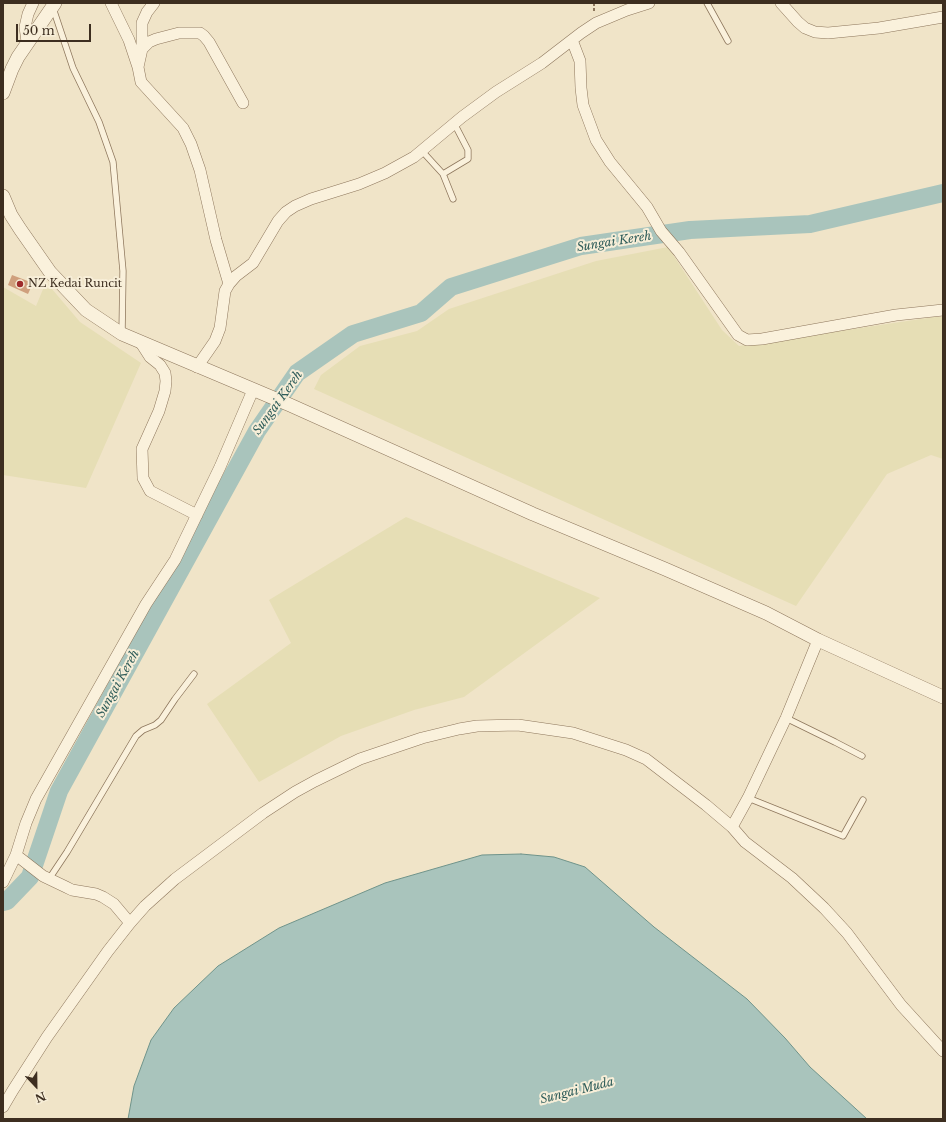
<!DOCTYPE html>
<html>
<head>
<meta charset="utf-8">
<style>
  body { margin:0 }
  #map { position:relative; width:946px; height:1122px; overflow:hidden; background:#f0e4c8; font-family:"Libre Baskerville",serif }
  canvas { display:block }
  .frame { position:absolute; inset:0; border:4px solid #3d2e20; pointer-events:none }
  .north { position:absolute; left:16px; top:1066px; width:40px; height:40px; -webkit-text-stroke:3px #f7eed8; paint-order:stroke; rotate:158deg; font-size:11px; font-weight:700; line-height:16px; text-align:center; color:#3d2e20 }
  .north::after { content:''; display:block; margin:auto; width:14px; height:18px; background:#3d2e20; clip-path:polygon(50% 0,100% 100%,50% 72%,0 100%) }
  .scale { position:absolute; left:16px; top:24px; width:75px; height:18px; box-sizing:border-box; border:2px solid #3d2e20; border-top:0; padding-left:5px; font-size:12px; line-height:14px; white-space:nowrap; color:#3d2e20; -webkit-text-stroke:3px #f7eed8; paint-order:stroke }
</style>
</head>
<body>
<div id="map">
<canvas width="946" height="1122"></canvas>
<div class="frame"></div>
<div class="north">N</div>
<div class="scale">50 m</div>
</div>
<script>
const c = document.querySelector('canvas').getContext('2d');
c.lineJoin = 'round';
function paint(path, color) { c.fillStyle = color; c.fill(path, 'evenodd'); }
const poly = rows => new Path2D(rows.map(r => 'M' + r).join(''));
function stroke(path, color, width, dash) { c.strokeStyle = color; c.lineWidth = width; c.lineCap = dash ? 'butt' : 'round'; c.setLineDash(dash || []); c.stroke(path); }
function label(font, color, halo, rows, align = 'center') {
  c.font = font + ' "Libre Baskerville",serif'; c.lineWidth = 4; c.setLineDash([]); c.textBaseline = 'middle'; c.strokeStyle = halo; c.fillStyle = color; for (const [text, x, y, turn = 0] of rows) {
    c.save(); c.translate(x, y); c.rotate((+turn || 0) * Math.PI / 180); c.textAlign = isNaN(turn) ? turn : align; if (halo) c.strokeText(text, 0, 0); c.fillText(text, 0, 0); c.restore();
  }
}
const farmland = poly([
  [668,247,722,330,739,346,934,317,943,317,943,459,931,455,887,474,796,606,314,389,321,375,360,346,417,331,449,309,596,261],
  [46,282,80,322,141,363,86,488,3,475,3,287,36,306],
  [406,517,600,598,464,697,414,710,341,736,259,782,207,704,291,643,269,600]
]);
const water = poly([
  [521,854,554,857,585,867,654,927,747,999,785,1038,810,1067,867,1119,128,1119,134,1086,151,1040,174,1008,218,966,279,928,385,883,482,855,521,854]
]);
const river = poly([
  [3,902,7,901,30,877,59,791,257,431,297,373,353,334,421,313,451,287,581,246,690,230,810,224,943,193]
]);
const building = poly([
  [12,275,33,283,28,294,8,285]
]);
const path = poly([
  [594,3,594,12]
]);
const service = poly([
  [707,3,728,41],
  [53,8,73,68,99,122,113,162,123,271,122,333],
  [422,151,443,174,453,199],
  [443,174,468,159,468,150,454,123],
  [786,718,835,742,862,756],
  [748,798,843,836,863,800],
  [49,879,67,852,136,736,143,730,155,725,161,720,175,699,194,674]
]);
const minor = poly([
  [111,3,129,40,138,67,141,82,183,128,191,144,200,170,216,240,229,284],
  [781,3,798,22,805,28,815,32,828,33,879,28,943,17],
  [572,40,580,61,581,88,583,105,596,140,610,162,647,207,661,231,679,252,738,335,747,340,762,339,896,315,943,310],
  [27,42,25,27,28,14,33,3],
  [142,49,142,23,147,12,154,3],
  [138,67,142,49,149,42,156,39,179,33,200,33,204,36,209,42,243,103],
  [141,343,150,357,160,365,165,373,166,381,165,391,159,411,142,449,143,478,150,491,197,515],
  [197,367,215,341,220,328,225,291,229,284,236,276,253,263,278,221,286,212,295,206,311,199,359,184,385,173,414,157,462,117,496,92,542,63,581,33,596,23,627,10,649,3],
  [732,827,748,798,786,718,818,640],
  [16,855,43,876,66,887,72,890,96,894,103,897,114,904,130,923],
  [3,882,16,855,26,823,36,799,146,604,175,560,220,467,253,390],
  [3,1107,13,1090,47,1037,108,951,130,923,145,906,175,879,263,813,295,792,315,781,360,759,422,738,459,729,477,726,518,725,573,733,626,750,646,759,706,805,732,827,745,842,792,878,824,908,847,933,901,1005,943,1051]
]);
const tertiary = poly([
  [3,93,12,69,18,57,55,3],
  [3,196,11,215,20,229,50,272,86,310,122,334,290,405,533,514,665,569,766,613,818,640,943,697]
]);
const markers = [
  [20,284,4,"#9e2a2b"]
];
const poiNames = [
  ["NZ Kedai Runcit",28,284]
];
const waterNames = [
  ["Sungai Kereh",614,242,-9],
  ["Sungai Kereh",278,403,-54],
  ["Sungai Kereh",118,684,-61],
  ["Sungai Muda",577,1091,-14]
];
paint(farmland, '#e6deb5');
paint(water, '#a9c4bc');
stroke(water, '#6f938a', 1);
stroke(river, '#a9c4bc', 18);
paint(building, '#cf9f7d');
stroke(service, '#8d765c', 7);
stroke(minor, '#8d765c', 12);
stroke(tertiary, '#8d765c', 14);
stroke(path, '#8d765c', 2, [3, 2]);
stroke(service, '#faf1dc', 5.5);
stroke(minor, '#faf1dc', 11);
stroke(tertiary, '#faf1dc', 13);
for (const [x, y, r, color] of markers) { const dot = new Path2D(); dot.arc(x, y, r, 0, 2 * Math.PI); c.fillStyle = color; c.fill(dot); stroke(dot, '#f7eed8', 1.5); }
label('11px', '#3d2e20', '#f7eed8', poiNames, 'left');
label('italic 12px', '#2f5d5a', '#f7eed8', waterNames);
</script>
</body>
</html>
